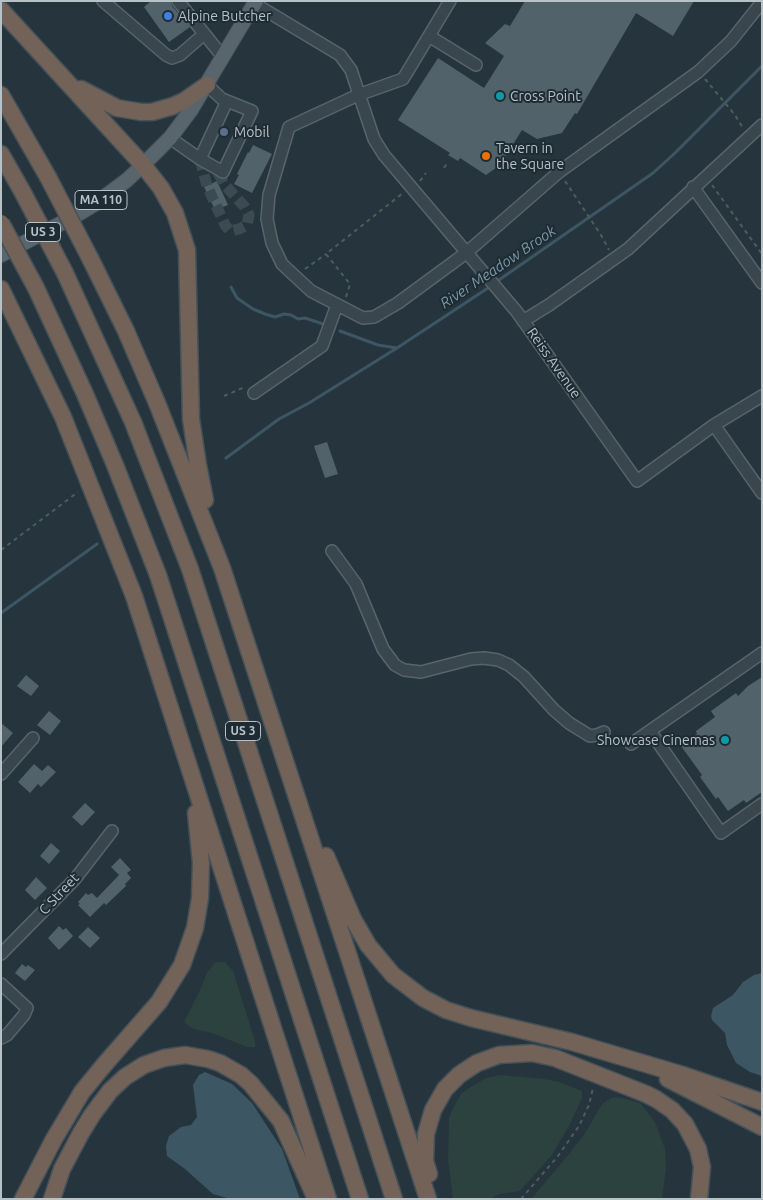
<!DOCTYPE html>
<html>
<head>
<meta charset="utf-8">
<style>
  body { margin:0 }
  #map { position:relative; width:763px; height:1200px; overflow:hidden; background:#26353d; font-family:Ubuntu,sans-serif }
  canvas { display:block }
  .frame { position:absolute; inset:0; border:2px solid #b6c1c8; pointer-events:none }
</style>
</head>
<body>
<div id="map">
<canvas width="763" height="1200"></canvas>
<div class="frame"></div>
</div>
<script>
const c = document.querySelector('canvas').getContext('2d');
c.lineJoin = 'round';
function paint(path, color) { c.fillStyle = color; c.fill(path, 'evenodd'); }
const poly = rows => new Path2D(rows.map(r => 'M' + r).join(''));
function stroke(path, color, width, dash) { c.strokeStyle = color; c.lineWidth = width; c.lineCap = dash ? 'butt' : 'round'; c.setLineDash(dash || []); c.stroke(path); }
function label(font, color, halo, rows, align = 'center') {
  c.font = font + ' Ubuntu,sans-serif'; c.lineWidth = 4; c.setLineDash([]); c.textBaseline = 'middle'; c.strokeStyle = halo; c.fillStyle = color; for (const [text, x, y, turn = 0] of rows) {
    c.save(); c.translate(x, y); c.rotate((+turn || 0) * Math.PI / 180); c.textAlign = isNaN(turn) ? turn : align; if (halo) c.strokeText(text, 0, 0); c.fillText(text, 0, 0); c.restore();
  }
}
const green = poly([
  [218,962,225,962,233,971,255,1041,255,1047,247,1047,212,1033,194,1029,185,1023,185,1020,199,992,208,971,215,963],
  [500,1075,544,1079,559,1082,582,1091,582,1098,571,1122,552,1155,520,1191,499,1194,491,1199,453,1199,448,1159,449,1118,453,1108,461,1094,469,1088,486,1078],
  [613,1097,622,1098,640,1103,655,1122,665,1149,666,1168,662,1199,531,1199,564,1160,584,1135,602,1104]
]);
const water = poly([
  [762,973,762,1076,750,1072,736,1063,727,1045,725,1033,712,1020,711,1016,713,1008,733,995,743,982,754,975],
  [205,1072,232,1084,252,1103,282,1149,300,1199,230,1199,213,1194,185,1169,167,1156,166,1146,169,1136,181,1127,191,1125,197,1117,193,1085,199,1075]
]);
const stream = poly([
  [496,282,653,173,675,153,762,66],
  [231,287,237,298,253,309,265,314,275,317,284,314,291,315,298,319,305,318,323,324],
  [340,331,378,345,397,348],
  [226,458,279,419,309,403,397,348,491,286],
  [1,613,97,544]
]);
const building = poly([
  [151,1,171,1,172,6,190,27,169,42,144,7],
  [525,1,694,1,673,36,636,13,577,114,575,113,562,133,537,139,522,130,500,165,486,175,460,158,458,161,448,155,450,153,398,120,438,58,484,88,504,56,485,43,505,24,510,26],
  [253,145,272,154,252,193,234,184,239,175,237,174,248,152,249,153],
  [217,181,228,205,215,210,204,187],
  [327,442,338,474,325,478,314,446],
  [26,675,39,686,31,696,17,686],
  [762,677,762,792,746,803,744,800,728,811,718,797,716,799,700,777,702,775,681,746,697,734,696,731,715,717,711,711,736,693,738,696,748,686],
  [49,711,61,721,50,735,37,725],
  [1,723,13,733,1,747],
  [34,764,42,771,48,765,56,772,41,787,38,784,30,793,18,782],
  [85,803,95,812,82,826,72,817],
  [51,843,60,851,49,864,40,856],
  [120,858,131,870,127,873,131,878,125,884,126,886,106,905,104,903,90,917,78,905,80,904,78,902,86,893,88,895,92,893,97,898,119,875,111,867],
  [36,877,47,888,35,900,25,890],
  [59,926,63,930,66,928,73,936,59,950,48,938],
  [88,927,100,938,90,948,78,937],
  [22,964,26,967,28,965,35,970,25,981,15,973]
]);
const minorTunnel = poly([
  [200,159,207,186,225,225,230,231,239,229,247,225,249,215,244,206,224,184,215,167]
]);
const path = poly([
  [705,79,735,115,743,128],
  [444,168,448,162],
  [420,181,426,173],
  [565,181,601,235,609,250],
  [712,185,762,254],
  [305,269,326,254],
  [346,297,350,284,326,254,403,193],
  [224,396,245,387],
  [1,550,78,492],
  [521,1199,558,1156,579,1126,589,1105,593,1088]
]);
const minor = poly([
  [103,1,166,55,172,58,180,55,204,34],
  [178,1,223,57],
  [450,1,403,79,358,95,289,127,269,195,267,219,272,243,282,264,311,291,363,318,374,317,398,303,466,253,559,172,698,72,731,41,762,2],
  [255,4,340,55,351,70,374,139,384,155,517,312,637,481,714,425,762,396],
  [429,36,476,65],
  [170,138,200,159,223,172,252,111,222,99,207,85],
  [200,159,227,101],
  [693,187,762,283],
  [523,321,549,305,628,249,762,125],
  [254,393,322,346,337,305],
  [714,425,762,493],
  [332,551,356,584,383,649,395,665,404,670,421,672,471,659,484,658,498,660,509,665,524,677,554,710,569,723,590,736,597,735,604,732],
  [650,731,721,833,762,804],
  [631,744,762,653],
  [1,774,33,738],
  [1,954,75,879,112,831],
  [1,984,27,1008,24,1015,7,1035,1,1038]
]);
const major = poly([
  [1,255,75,216,95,204,127,180,143,165,170,138,191,110,256,1]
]);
const highway = poly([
  [1,10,143,165,161,188,175,213,187,250,191,419,198,465,205,500],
  [81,89,117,108,141,112,152,112,173,106,184,101,207,85],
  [1,95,48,177],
  [1,154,22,191],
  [91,260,126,331,157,403,222,568,428,1199],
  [65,273,133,422,190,569,394,1199],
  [36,288,85,394,115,465,158,575,360,1199],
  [1,289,63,417,134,596,328,1199],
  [326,856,353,919,368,945,393,975,423,998,446,1010,471,1018,572,1042,683,1075,762,1102],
  [668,1079,762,1127],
  [429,1174,425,1161,426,1134,433,1110,445,1089,459,1075,477,1063,499,1055,532,1053,555,1058,646,1094,656,1099,672,1110,685,1124,698,1149,702,1167,699,1199],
  [23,1199,54,1139,82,1092,104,1065,159,1002,182,965,195,928,200,898,201,863,196,813],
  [52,1199,62,1169,81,1133,92,1115,110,1091,125,1077,144,1065,164,1058,185,1055,208,1059,220,1063,241,1075,251,1084,281,1121,316,1199]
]);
const highwayBridge = poly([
  [48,177,91,260],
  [22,191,65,273],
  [1,223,36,288]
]);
const markers = [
  [168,16,5,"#3f7fe0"],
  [500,96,5,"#0f9aa8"],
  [224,132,5,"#5c6f8a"],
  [486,156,5,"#e8710a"],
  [725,740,5,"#0f9aa8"]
];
const shields = [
  [101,200,52],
  [43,232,35],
  [243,731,35]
];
const shieldNames = [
  ["MA 110",101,200],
  ["US 3",43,232],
  ["US 3",243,731]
];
const poiNames = [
  ["Alpine Butcher",178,16],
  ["Cross Point",510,96],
  ["Mobil",234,132],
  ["Tavern in",496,148],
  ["the Square",496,164],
  ["Showcase Cinemas",715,740,"right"]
];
const streetNames = [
  ["Reiss Avenue",554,363,55],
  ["C Street",59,894,-47]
];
const waterNames = [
  ["River Meadow Brook",498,267,-34]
];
paint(green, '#2b423e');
paint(water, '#3d5664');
stroke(stream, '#3d5664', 3);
paint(building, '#52626a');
stroke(minorTunnel, '#3c4a52', 11, [11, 5.5]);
stroke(minor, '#58646b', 14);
stroke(major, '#465259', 16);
stroke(highway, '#455158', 19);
stroke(path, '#4a5f5c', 2, [4, 4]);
stroke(minor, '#3a464d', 11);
stroke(major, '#58656d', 14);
stroke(highway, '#736258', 16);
stroke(highwayBridge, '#455158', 19, []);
stroke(highwayBridge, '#736258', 16);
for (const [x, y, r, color] of markers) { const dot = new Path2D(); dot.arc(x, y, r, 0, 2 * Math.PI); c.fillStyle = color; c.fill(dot); stroke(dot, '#1f2b32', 2); }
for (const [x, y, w] of shields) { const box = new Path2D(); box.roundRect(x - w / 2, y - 9.5, w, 19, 4); c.fillStyle = '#1f2b32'; c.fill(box); stroke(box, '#b6c1c8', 1); }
label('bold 12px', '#b6c1c8', null, shieldNames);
label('14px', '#b6c1c8', '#1f2b32', poiNames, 'left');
label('14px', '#b6c1c8', '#1f2b32', streetNames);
label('italic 15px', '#7998a9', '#1f2b32', waterNames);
</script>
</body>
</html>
